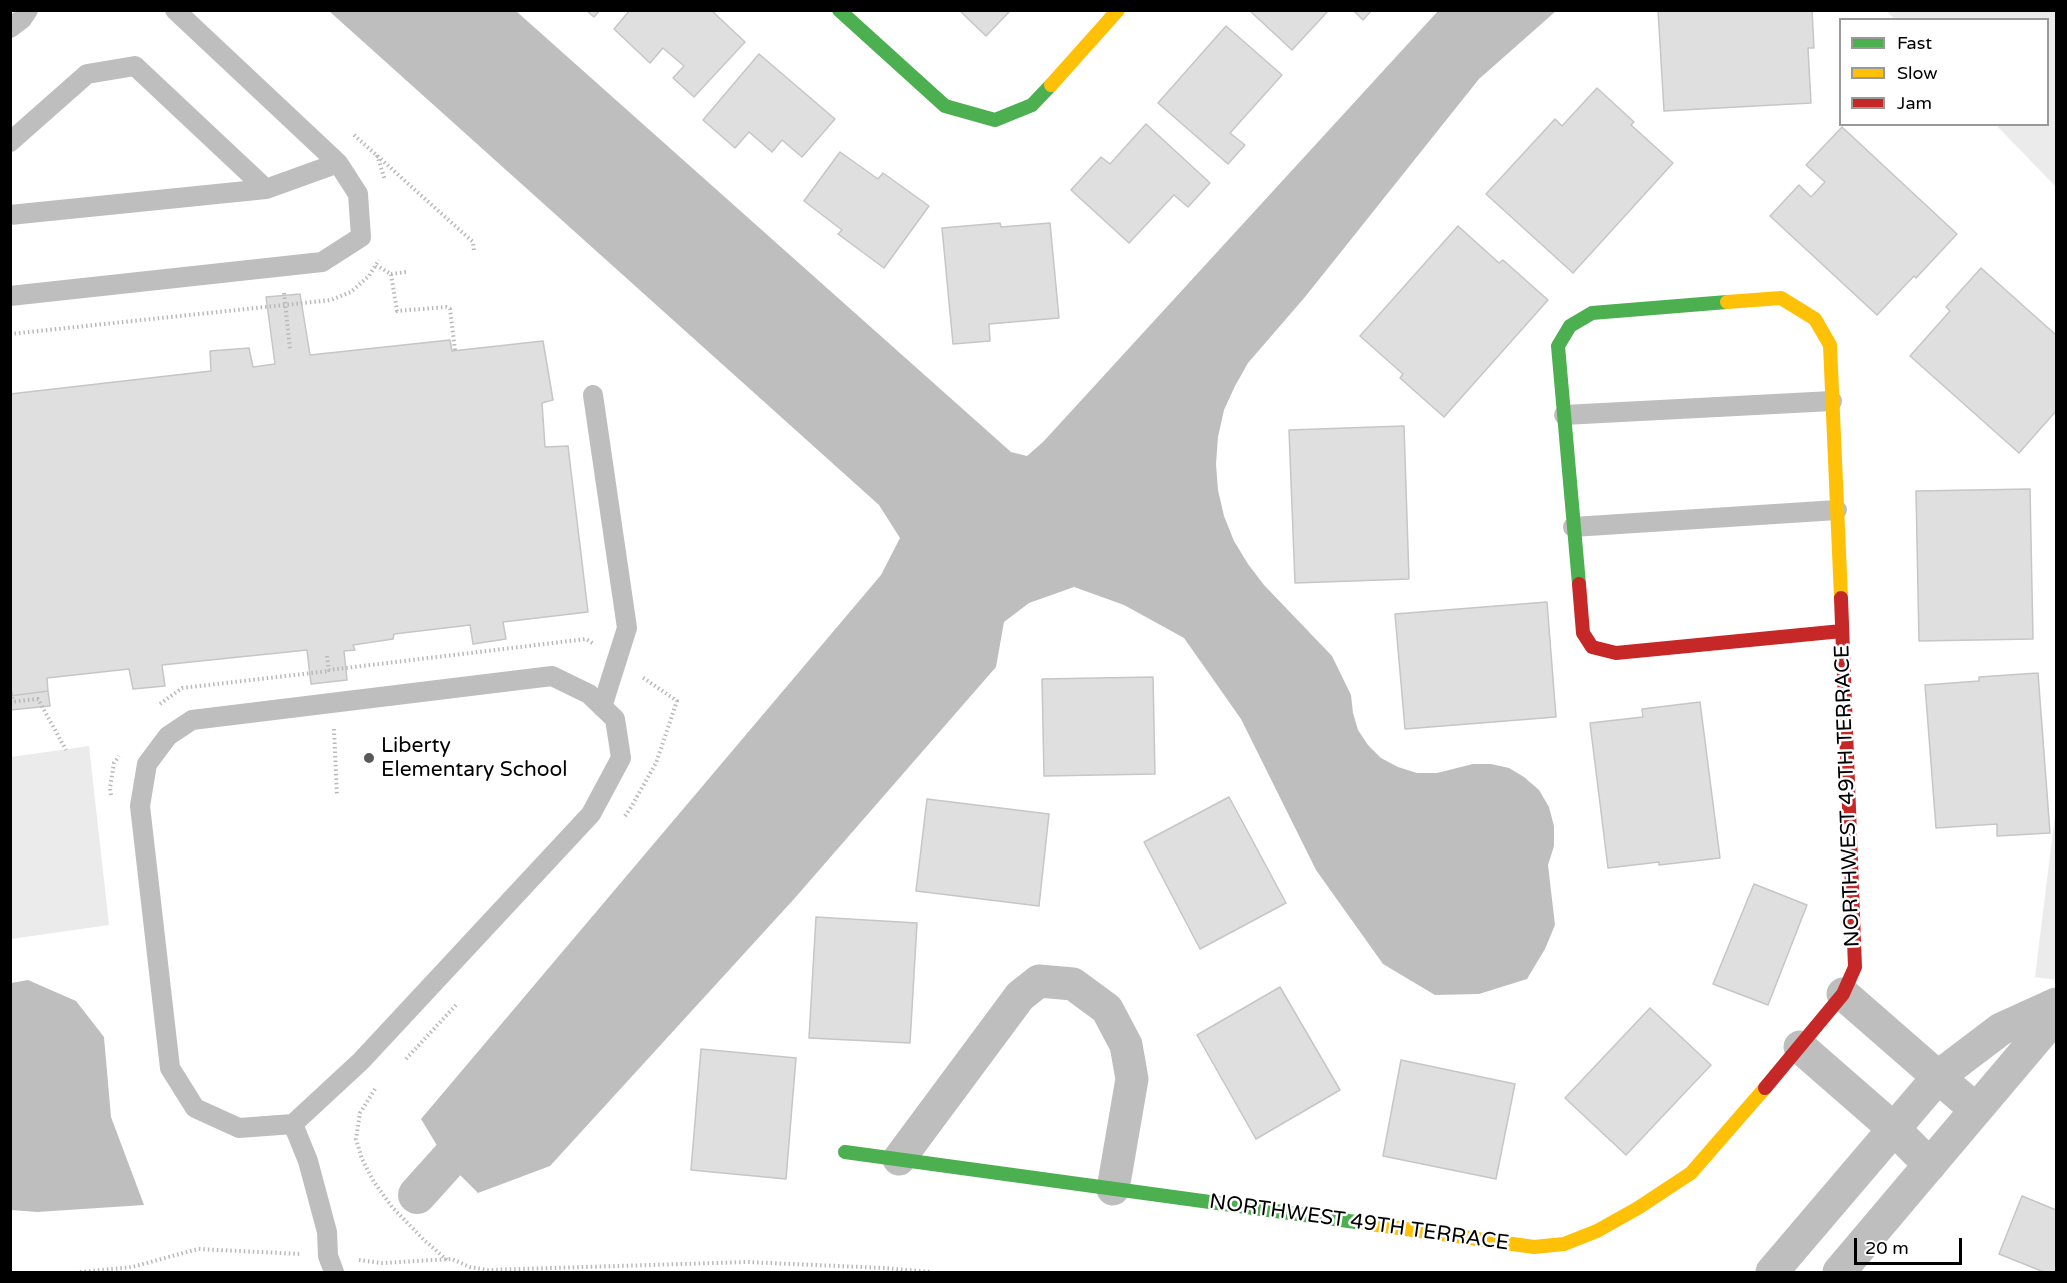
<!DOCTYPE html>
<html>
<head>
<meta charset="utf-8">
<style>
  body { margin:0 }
  #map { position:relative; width:2067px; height:1283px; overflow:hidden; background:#fff; font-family:"Varela Round",sans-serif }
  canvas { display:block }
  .frame { position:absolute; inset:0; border:12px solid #000; pointer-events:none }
  .legend { position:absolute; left:1839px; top:18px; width:210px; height:108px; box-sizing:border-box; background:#fff; border:2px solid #999; margin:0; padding:8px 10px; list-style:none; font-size:18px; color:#000 }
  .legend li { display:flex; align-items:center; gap:12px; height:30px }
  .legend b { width:30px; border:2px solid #999 }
  .scale { position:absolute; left:1854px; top:1238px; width:108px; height:27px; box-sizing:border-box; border:3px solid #000; border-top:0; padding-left:8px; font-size:18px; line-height:21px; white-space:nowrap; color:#000; -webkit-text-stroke:4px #fff; paint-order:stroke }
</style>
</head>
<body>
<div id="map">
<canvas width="2067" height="1283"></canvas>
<div class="frame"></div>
<ul class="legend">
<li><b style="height:8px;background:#4caf50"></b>Fast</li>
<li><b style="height:8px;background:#ffc107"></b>Slow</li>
<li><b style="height:8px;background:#c62828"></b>Jam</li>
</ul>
<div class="scale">20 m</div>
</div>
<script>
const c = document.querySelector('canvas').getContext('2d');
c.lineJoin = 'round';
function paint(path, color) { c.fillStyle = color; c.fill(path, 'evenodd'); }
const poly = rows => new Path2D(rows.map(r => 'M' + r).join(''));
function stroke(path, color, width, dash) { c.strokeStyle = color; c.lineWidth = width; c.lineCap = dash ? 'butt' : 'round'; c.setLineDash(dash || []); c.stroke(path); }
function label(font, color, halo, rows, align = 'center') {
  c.font = font + ' "Varela Round",sans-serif'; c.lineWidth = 5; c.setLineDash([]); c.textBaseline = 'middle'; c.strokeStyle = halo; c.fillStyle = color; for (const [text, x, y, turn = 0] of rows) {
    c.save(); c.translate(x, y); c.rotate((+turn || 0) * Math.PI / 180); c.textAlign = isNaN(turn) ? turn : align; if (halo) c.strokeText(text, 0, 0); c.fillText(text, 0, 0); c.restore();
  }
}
const green = poly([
  [1886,11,2056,11,2056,187,1996,125,2048,124,2048,20,1895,19],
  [89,746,109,925,11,939,11,757],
  [2056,807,2056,980,2035,977]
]);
const water = poly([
  [329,11,516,11,1011,452,1027,456,1043,442,1438,11,1556,11,1479,79,1305,297,1248,363,1235,386,1224,410,1218,437,1216,464,1218,490,1224,516,1234,541,1248,564,1264,585,1332,656,1351,695,1353,713,1358,730,1368,745,1381,758,1398,767,1417,773,1437,773,1473,764,1491,764,1509,768,1524,777,1539,790,1549,807,1554,826,1554,846,1548,865,1555,925,1545,949,1527,979,1479,994,1435,995,1383,964,1316,870,1241,719,1184,638,1124,605,1074,587,1029,603,1004,622,996,667,794,899,550,1166,478,1193,447,1162,421,1119,881,575,900,538,879,505],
  [28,980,76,1001,104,1037,111,1117,144,1205,37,1212,11,1210,11,983]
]);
const canal = poly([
  [417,1195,480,1125]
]);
const building = poly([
  [586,10,600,10,594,17,586,10],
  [630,10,711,10,745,42,694,97,673,78,684,66,663,48,650,63,614,29,630,10],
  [959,10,1011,10,986,36,959,10],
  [1249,10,1329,10,1292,50,1249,10],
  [1353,10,1372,10,1363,20,1353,10],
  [1658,10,1812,10,1814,48,1808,48,1811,103,1664,111,1658,10],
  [1226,26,1282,75,1230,133,1245,145,1228,164,1158,103,1226,26],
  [759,54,835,119,802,157,782,140,772,152,749,132,735,148,703,120,759,54],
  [1597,88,1634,122,1631,125,1673,163,1573,273,1486,194,1555,119,1562,126,1597,88],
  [1146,124,1210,183,1188,207,1174,195,1129,243,1071,190,1101,157,1110,164,1146,124],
  [1842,127,1957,234,1916,278,1914,276,1877,315,1770,216,1799,185,1811,197,1825,182,1806,165,1842,127],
  [840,152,878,179,883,173,929,206,884,268,838,234,842,230,804,201,840,152],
  [1000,223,1001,227,1050,223,1059,318,989,324,990,341,953,344,942,228,1000,223],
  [1458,226,1499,263,1503,260,1548,300,1444,417,1400,378,1403,374,1360,336,1458,226],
  [1981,268,2056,335,2056,411,2019,453,1910,356,1950,311,1946,307,1981,268],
  [300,294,310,355,450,340,452,351,543,341,553,400,542,403,545,447,568,446,588,612,503,622,506,639,473,644,470,625,394,634,393,639,353,645,355,650,344,651,347,680,311,684,307,650,162,665,165,686,133,689,129,669,47,678,48,691,10,696,10,394,211,371,210,351,249,348,253,367,275,364,266,297,300,294],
  [1404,426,1409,579,1295,583,1289,430,1404,426],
  [2030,489,2033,639,1919,641,1916,491,2030,489],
  [1547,602,1556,717,1405,729,1395,614,1547,602],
  [2038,673,2050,833,1997,836,1997,824,1936,828,1925,685,1979,681,1979,677,2038,673],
  [1153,677,1155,774,1044,776,1042,679,1153,677],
  [48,691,50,706,10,710,10,696,48,691],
  [1700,702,1720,858,1659,865,1659,862,1608,868,1590,723,1643,717,1642,709,1700,702],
  [1229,797,1286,903,1200,949,1144,842,1229,797],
  [927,799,1049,814,1039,906,916,891,927,799],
  [1754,884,1807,905,1768,1005,1713,984,1754,884],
  [816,917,917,923,910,1043,809,1038,816,917],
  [1280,987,1340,1090,1256,1139,1197,1035,1280,987],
  [1650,1008,1711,1065,1626,1155,1565,1098,1650,1008],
  [701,1049,796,1058,786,1179,691,1170,701,1049],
  [1401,1060,1515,1084,1496,1179,1383,1156,1401,1060],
  [2022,1196,2056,1210,2056,1272,2044,1272,1999,1254,2022,1196]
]);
const path = poly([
  [354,135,473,242,474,251],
  [377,155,385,180],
  [376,265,391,274,397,311,446,307,450,309,455,350],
  [391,274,406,272],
  [284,293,290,349],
  [10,334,331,300,351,292,369,276,379,260],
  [327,656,329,670,586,639,594,644],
  [11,693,13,702],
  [10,702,38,699,66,750],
  [160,704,182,688,329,671],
  [334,729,337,796],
  [111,795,110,788,114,763,119,756],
  [625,816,630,809,656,763,677,701,642,677],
  [406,1059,456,1005],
  [375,1089,360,1113,356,1139,362,1159,374,1182,392,1207,424,1240,447,1260],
  [359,1260,381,1263,452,1259,470,1267,488,1270,747,1262,884,1268,931,1272],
  [80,1272,132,1267,198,1249,301,1254]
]);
const lane = poly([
  [10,28,22,19,28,10],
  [10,142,87,74,135,66,266,189],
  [10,215,266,189,338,163],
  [10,296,322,262,361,237,358,194,338,163,175,10],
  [593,395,627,628,602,707],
  [1564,415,1832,401],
  [1573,527,1837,510],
  [552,676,589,694,615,719,621,758,591,814,361,1061,293,1124,239,1128,195,1108,170,1068,140,806,147,764,168,736,192,720,552,676],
  [293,1124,308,1161,327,1232,328,1256,334,1272]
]);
const street = poly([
  [1843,994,1976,1110],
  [1800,1047,1894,1129,1930,1165],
  [899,1159,1020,996,1039,981,1073,984,1107,1009,1126,1045,1132,1079,1113,1189],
  [1772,1272,1939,1076,2001,1029,2056,1004],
  [1839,1272,2042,1032,2056,1020]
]);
const fast = poly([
  [839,10,945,106,995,120,1032,105,1051,85],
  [1579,584,1558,346,1570,326,1592,313,1727,302],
  [845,1152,1363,1223]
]);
const slow = poly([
  [1051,85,1118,10],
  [1727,302,1781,298,1815,319,1830,345,1841,598],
  [1363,1223,1534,1247,1564,1244,1597,1231,1638,1208,1691,1173,1765,1088]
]);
const jam = poly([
  [1579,584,1583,633,1592,647,1616,653,1842,631],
  [1765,1088,1843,994,1855,967,1841,598]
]);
const markers = [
  [369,758,6,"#595959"]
];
const poiNames = [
  ["Liberty",381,746],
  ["Elementary School",381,770]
];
const streetNames = [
  ["NORTHWEST 49TH TERRACE",1848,796,-92],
  ["NORTHWEST 49TH TERRACE",1359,1223,8]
];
paint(green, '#ebebeb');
paint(water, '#bebebe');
stroke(canal, '#bebebe', 38);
paint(building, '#dfdfdf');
stroke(building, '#c6c6c6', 1.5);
stroke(path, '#b9b9b9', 4, [1.5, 3]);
stroke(lane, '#bebebe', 20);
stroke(street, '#bebebe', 33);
stroke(fast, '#4caf50', 14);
stroke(slow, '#ffc107', 14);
stroke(jam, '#c62828', 14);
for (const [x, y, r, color] of markers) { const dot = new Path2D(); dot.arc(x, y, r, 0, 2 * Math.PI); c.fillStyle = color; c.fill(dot); stroke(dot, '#fff', 2); }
label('21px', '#000', '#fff', poiNames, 'left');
label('21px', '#000', '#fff', streetNames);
</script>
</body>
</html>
